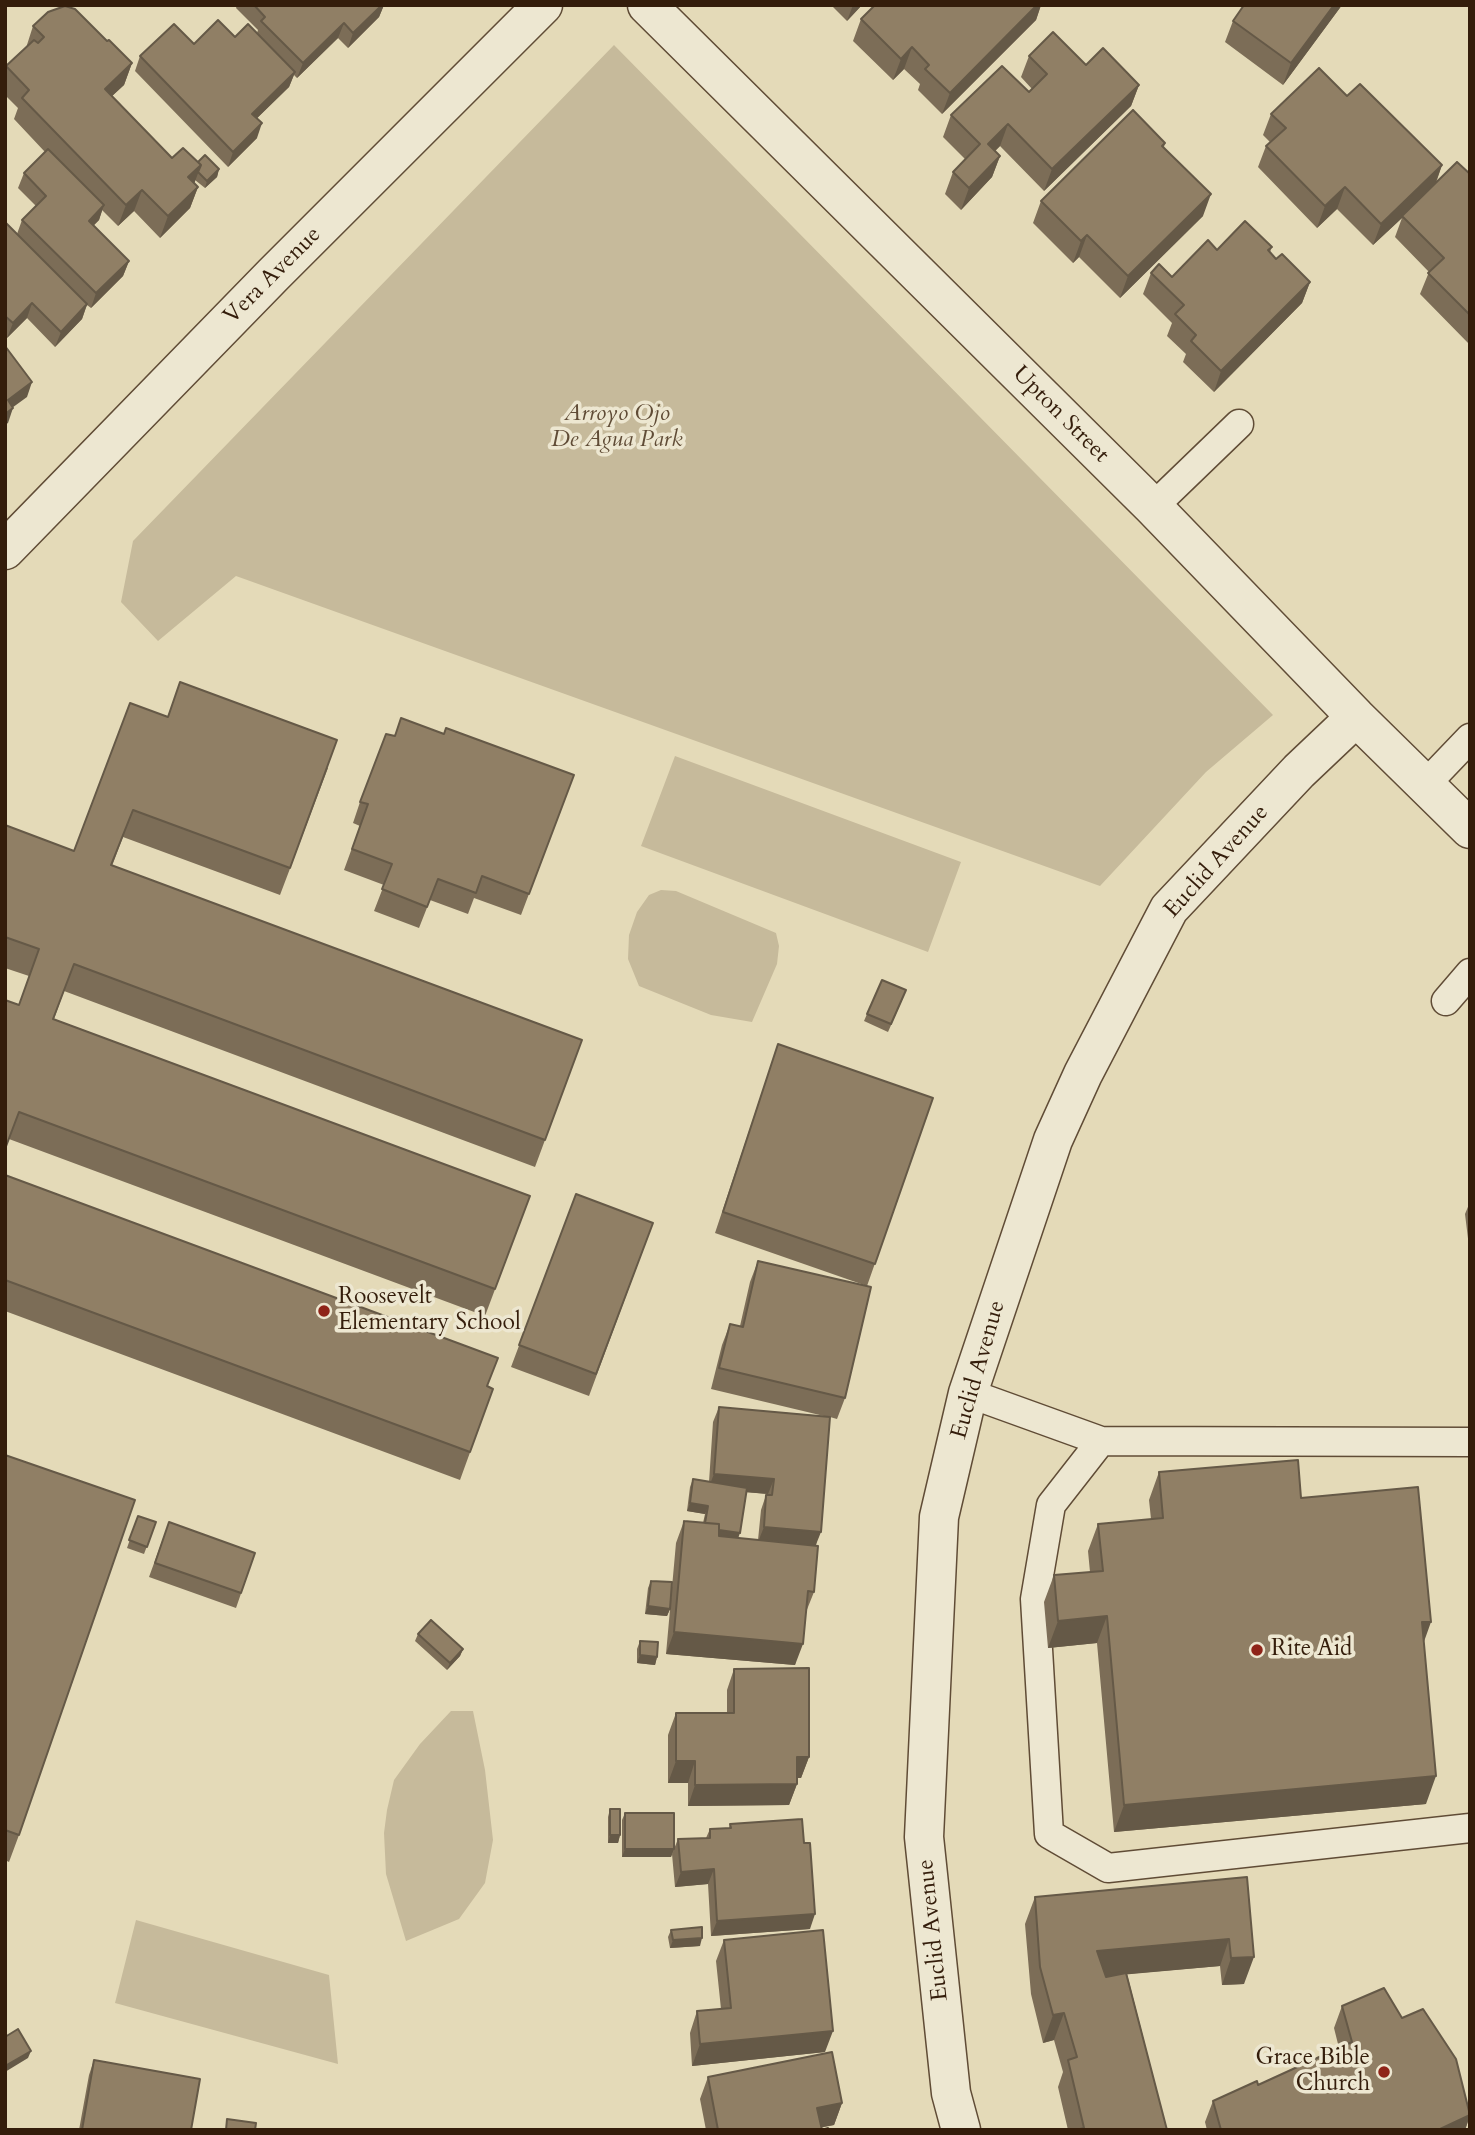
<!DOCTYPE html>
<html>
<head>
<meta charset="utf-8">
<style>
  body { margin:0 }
  #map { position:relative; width:1475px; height:2135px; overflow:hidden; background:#e4dab8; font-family:Cardo,serif }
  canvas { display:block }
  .frame { position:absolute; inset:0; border:7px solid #341d0b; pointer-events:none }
</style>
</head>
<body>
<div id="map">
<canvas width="1475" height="2135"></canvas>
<div class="frame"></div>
</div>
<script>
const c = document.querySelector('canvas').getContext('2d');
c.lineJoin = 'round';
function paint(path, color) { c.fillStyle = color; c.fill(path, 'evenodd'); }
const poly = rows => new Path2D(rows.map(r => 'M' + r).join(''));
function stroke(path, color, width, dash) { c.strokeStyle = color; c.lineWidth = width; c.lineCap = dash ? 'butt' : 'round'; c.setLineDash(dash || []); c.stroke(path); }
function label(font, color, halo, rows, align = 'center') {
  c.font = font + ' Cardo,serif'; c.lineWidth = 7; c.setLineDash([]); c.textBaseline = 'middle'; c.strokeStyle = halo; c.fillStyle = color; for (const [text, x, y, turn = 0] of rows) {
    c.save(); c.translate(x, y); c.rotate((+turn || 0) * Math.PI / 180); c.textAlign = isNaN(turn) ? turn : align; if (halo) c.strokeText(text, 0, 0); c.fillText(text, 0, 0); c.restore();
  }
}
const green = poly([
  [614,45,1273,715,1206,772,1100,886,236,576,158,641,121,602,133,541],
  [675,756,961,862,928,952,641,846],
  [661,890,676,891,776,933,779,946,777,964,752,1022,711,1015,639,986,628,959,629,935,637,912,649,895],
  [451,1711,473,1711,485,1770,493,1840,485,1883,459,1919,406,1941,386,1874,384,1833,387,1810,394,1780,420,1744],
  [136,1920,329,1975,338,2064,115,2003]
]);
const service = poly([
  [1153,507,1239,424],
  [1425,785,1470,738],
  [1446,1001,1470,973],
  [968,1393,1101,1441,1470,1442],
  [1101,1441,1051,1505,1035,1599,1049,1834,1108,1868,1470,1828]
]);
const minor = poly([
  [647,5,1153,507,1356,717,1470,829],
  [5,550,273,275,543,5],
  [961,2130,951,2093,924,1837,939,1517,968,1393,1053,1140,1083,1074,1169,909,1299,771,1356,717]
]);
const wall = poly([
  [237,5,384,5,379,17,348,48,338,38,297,78,294,75,289,87,257,118,257,138,228,167,135,71,140,56,194,44,257,33,258,30,236,8],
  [831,5,862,5,847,21],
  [875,5,1041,5,1036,20,942,114,918,90,920,84,904,69,893,80,853,41,861,19],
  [1244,5,1342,5,1283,85,1225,42,1233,21],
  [33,26,107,41,132,63,124,85,112,96,172,158,198,162,219,169,217,177,205,188,195,180,194,183,198,187,190,208,160,238,134,211,118,226,102,210,99,220,93,226,129,261,123,276,91,308,87,305,82,319,55,347,27,318,7,338,5,336,5,222,17,234,22,220,36,206,18,188,24,173,45,152,14,119,18,108,5,95,5,69,6,66,26,48],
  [1029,56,1086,65,1139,85,1131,106,1044,191,1000,146,995,151,1000,156,992,177,961,210,945,194,953,172,965,159,943,137,951,115,1029,92,1032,89,1021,77],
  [1347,96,1442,165,1436,183,1470,174,1470,345,1420,294,1429,272,1395,237,1402,218,1373,245,1337,209,1317,228,1258,167,1266,146,1270,142,1263,135,1271,114],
  [1165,143,1164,147,1203,216,1120,298,1079,257,1073,263,1033,223,1041,201],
  [1272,247,1270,252,1276,259,1310,282,1302,303,1214,392,1183,362,1186,354,1167,336,1172,323,1143,294,1151,273,1172,277,1217,250],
  [168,717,328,768,280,895,123,837,112,866,582,1040,535,1167,64,991,54,1019,530,1196,485,1316,9,1139,19,1005,29,976,5,968,5,825,74,851],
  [444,734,574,775,521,915,474,898,468,914,430,900,419,928,374,911,384,885,344,870,360,826,353,823,360,802,395,736],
  [903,998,888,1032,864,1021,867,1014],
  [778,1044,933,1098,867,1286,715,1233],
  [5,1175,493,1389,460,1480,5,1311],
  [576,1194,653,1223,589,1396,511,1367],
  [1470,1202,1470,1255,1465,1214],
  [758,1261,845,1398,837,1419,830,1417,816,1546,814,1592,806,1612,795,1665,666,1654,676,1543,684,1521,703,1523,705,1514,687,1511,690,1487,693,1479,709,1482,713,1422,719,1407,824,1416,711,1389,722,1345,730,1324,740,1326,750,1282],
  [746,1492,768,1494,768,1495,766,1495,761,1510,758,1540,738,1538],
  [5,1455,19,1835,9,1862,5,1860],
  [1159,1472,1301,1498,1424,1643,1426,1804,1114,1832,1097,1643,1048,1648,1044,1602,1054,1575,1090,1572,1088,1551,1098,1524,1151,1519,1149,1500],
  [138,1516,156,1522,144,1554,127,1548],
  [169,1522,255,1553,236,1608,149,1577],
  [651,1581,670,1609,667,1616,645,1614,648,1588],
  [418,1634,463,1649,460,1656,447,1670,415,1641],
  [640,1641,657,1657,655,1665,637,1663,637,1649],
  [734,1669,809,1757,801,1778,797,1778,797,1784,789,1805,688,1806,688,1783,668,1783,668,1735,676,1713,727,1713,727,1690],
  [610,1809,620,1835,618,1843,608,1843,608,1817],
  [625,1813,674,1849,671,1857,622,1857,622,1820],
  [730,1824,810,1929,711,1936,708,1884,675,1887,672,1854,678,1839,706,1838,710,1829,729,1828],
  [1247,1877,1244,1984,1222,1985,1220,1966,1127,1974,1167,2130,1068,2130,1058,2087,1063,2072,1054,2040,1043,2043,1031,1994,1025,1924,1035,1897],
  [671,1930,700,1946,670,1948,668,1937],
  [724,1940,825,2052,692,2066,690,2033,697,2011,721,2009,716,1961],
  [1342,2006,1402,2018,1470,2116,1465,2130,1207,2130,1205,2122,1213,2101,1258,2085,1339,2048,1334,2028],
  [94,2060,191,2130,79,2130,89,2075],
  [708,2077,842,2103,834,2125,821,2127,822,2130,829,2130,706,2130,700,2099]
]);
const shadedWall = poly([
  [382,5,384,5,379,17,348,48,353,33],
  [853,5,862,5,847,21],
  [1037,5,1041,5,1036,20,942,114,950,93],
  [1334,5,1342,5,1283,85,1291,63],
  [344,23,338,38,297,78,303,63],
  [912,47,904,69,893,80,901,59],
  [132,63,124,85,97,110,105,89],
  [295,72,289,87,246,129,252,114],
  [1139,85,1131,106,1044,191,1052,169],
  [262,123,257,138,228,167,233,152],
  [1008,124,1000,146,980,166,988,144],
  [1000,156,992,177,961,210,969,188],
  [201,165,193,187,188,177],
  [1442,165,1434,187,1402,216,1402,218,1373,245,1381,224],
  [219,169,217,177,205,188,207,181],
  [198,187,190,208,160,238,168,216],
  [1345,187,1337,209,1317,228,1325,206],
  [142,190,134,211,118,226,126,205],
  [1211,194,1203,216,1120,298,1128,276],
  [104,205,99,220,83,236,89,221],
  [1087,235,1079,257,1073,263,1081,241],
  [129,261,123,276,91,308,96,293],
  [1310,282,1302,303,1214,392,1221,371],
  [32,303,27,318,7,338,13,323],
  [87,304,82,319,55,347,61,332],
  [32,382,27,397,5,413,8,400],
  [13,408,8,423,5,425,5,414],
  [714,1474,774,1479,768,1494,708,1489],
  [690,1503,708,1506,705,1514,687,1511],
  [764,1527,821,1532,815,1547,758,1542],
  [704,1528,740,1533,737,1541,702,1536],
  [648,1606,670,1609,667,1616,645,1614],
  [1107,1616,1097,1643,1048,1648,1058,1621],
  [1422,1622,1431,1622,1421,1650],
  [674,1632,803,1644,795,1665,666,1654],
  [463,1649,460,1656,447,1670,450,1663],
  [640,1655,657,1657,655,1665,637,1663],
  [797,1757,809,1757,801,1778,789,1778],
  [676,1761,695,1761,688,1783,668,1783],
  [1436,1776,1426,1804,1114,1832,1124,1805],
  [797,1784,789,1805,688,1806,695,1785],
  [610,1835,620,1835,618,1843,608,1843],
  [625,1849,674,1849,671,1857,622,1857],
  [714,1869,708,1884,675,1887,681,1872],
  [815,1914,810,1929,711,1936,717,1921],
  [702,1938,700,1946,670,1948,673,1940],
  [1229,1939,1220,1966,1087,1978,1097,1951],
  [1254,1957,1244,1984,1222,1985,1231,1958],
  [1064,2013,1054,2040,1043,2043,1053,2015],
  [833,2031,825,2052,692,2066,700,2044],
  [31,2051,28,2058,5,2072,5,2066],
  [842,2103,834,2125,809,2130,817,2108],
  [1470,2115,1465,2130,1438,2130]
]);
const building = poly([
  [254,5,382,5,353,33,344,23,303,63,261,21,265,17,254,5],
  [875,5,1037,5,950,93,925,69,929,65,912,47,901,59,861,19,875,5],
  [1244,5,1334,5,1291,63,1233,21,1244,5],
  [65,6,75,9,107,41,109,40,132,63,105,89,172,158,183,148,201,165,188,177,198,187,168,216,142,190,126,205,22,98,29,90,6,66,34,40,38,43,44,37,33,26,48,12,65,6],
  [218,20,235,37,248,24,295,72,252,114,262,123,233,152,140,56,174,24,194,44,218,20],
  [1053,32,1086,65,1103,48,1139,85,1052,169,1008,124,988,144,1000,156,969,188,953,172,980,144,951,115,1002,66,1029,92,1047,74,1029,56,1053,32],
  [1319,68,1347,96,1360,84,1442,165,1381,224,1345,187,1325,206,1266,146,1286,128,1271,114,1319,68],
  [1133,110,1165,143,1162,146,1211,194,1128,276,1087,235,1081,241,1041,201,1133,110],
  [48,149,104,205,89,221,129,261,96,293,22,220,46,196,24,173,48,149],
  [205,155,219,169,207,181,198,172,201,165,198,162,205,155],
  [1457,162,1470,174,1470,315,1428,273,1444,258,1402,216,1457,162],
  [1245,221,1272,247,1268,250,1276,259,1282,254,1310,282,1221,371,1191,341,1196,335,1175,314,1184,305,1151,273,1159,264,1172,277,1208,240,1217,250,1245,221],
  [5,222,87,304,61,332,32,303,13,323,5,316,5,222],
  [5,346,32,382,8,400,13,408,5,414,5,346],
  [180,682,337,740,290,868,133,810,111,865,582,1040,545,1140,74,964,53,1019,530,1196,495,1289,19,1112,5,1149,5,1000,19,1005,39,949,5,937,5,825,74,851,130,703,168,717,180,682],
  [401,718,444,734,446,728,574,775,529,894,482,876,476,893,438,879,427,907,382,889,392,864,352,849,368,804,360,802,386,734,395,736,401,718],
  [882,980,906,990,891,1024,867,1014,882,980],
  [778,1044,933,1098,875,1264,723,1212,778,1044],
  [5,1175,498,1358,487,1386,493,1389,470,1452,5,1280,5,1175],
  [576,1194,653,1223,596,1374,519,1345,576,1194],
  [758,1261,871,1287,845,1398,719,1368,730,1324,743,1327,758,1261],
  [719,1407,830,1417,821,1532,764,1527,766,1495,772,1495,774,1479,714,1474,719,1407],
  [5,1455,135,1500,19,1835,5,1830,5,1455],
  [1298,1460,1301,1498,1418,1487,1431,1622,1422,1622,1436,1776,1124,1805,1107,1616,1058,1621,1054,1575,1103,1571,1098,1524,1163,1518,1159,1472,1298,1460],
  [693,1479,747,1488,740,1533,719,1530,719,1524,705,1523,708,1506,690,1503,693,1479],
  [138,1516,156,1522,147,1547,129,1540,138,1516],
  [684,1521,719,1524,719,1536,818,1546,814,1592,808,1591,803,1644,674,1632,684,1521],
  [169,1522,255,1553,241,1593,155,1563,169,1522],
  [651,1581,672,1582,670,1609,648,1606,651,1581],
  [431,1620,463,1649,450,1663,418,1634,431,1620],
  [640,1641,658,1642,657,1657,640,1655,640,1641],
  [809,1668,809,1757,797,1757,797,1784,695,1785,695,1761,676,1761,676,1713,734,1713,734,1669,809,1668],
  [610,1809,620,1809,620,1835,610,1835,610,1809],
  [625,1813,674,1813,674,1849,625,1849,625,1813],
  [802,1819,804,1843,810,1843,815,1914,717,1921,714,1869,681,1872,678,1839,710,1838,710,1829,731,1828,730,1824,802,1819],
  [1247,1877,1254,1957,1231,1958,1229,1939,1097,1951,1106,1977,1126,1973,1167,2130,1076,2130,1084,2128,1068,2060,1077,2057,1064,2013,1053,2015,1040,1967,1035,1897,1247,1877],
  [702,1927,702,1938,673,1940,671,1930,702,1927],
  [823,1930,833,2031,700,2044,697,2011,731,2008,724,1940,823,1930],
  [1384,1988,1402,2018,1423,2009,1456,2059,1470,2115,1438,2130,1221,2130,1213,2101,1257,2081,1258,2085,1352,2042,1342,2006,1384,1988],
  [18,2029,31,2051,5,2066,5,2037,18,2029],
  [832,2052,842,2103,817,2108,822,2130,828,2128,829,2130,718,2130,708,2077,832,2052],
  [94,2060,200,2079,191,2130,82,2130,94,2060],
  [227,2119,256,2123,255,2130,226,2130,227,2119]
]);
const markers = [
  [324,1311,7,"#8f2418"],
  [1257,1650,7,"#8f2418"],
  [1384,2072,7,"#8f2418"]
];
const streetNames = [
  ["Vera Avenue",273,276,-45],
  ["Upton Street",1060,415,45],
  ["Euclid Avenue",1217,862,-48],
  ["Euclid Avenue",979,1370,-74],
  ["Euclid Avenue",934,1930,-96]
];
const parkNames = [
  ["Arroyo Ojo",617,415],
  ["De Agua Park",617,441]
];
const poiNames = [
  ["Roosevelt",338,1298],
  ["Elementary School",338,1324],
  ["Rite Aid",1271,1650],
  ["Grace Bible",1370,2059,"right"],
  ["Church",1370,2085,"right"]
];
paint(green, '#c6ba9b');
stroke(service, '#604c36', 31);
stroke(minor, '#604c36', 41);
stroke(service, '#ede7d1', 28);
stroke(minor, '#ede7d1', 38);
paint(wall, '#7c6d57');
paint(shadedWall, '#655947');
paint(building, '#907f65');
stroke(building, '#655947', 2);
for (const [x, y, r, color] of markers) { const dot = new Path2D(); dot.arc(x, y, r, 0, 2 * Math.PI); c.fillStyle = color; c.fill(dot); stroke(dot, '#ede7d1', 2.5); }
label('23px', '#341d0b', '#ede7d1', streetNames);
label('italic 23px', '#604c36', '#ede7d1', parkNames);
label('23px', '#341d0b', '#ede7d1', poiNames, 'left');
</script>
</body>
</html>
